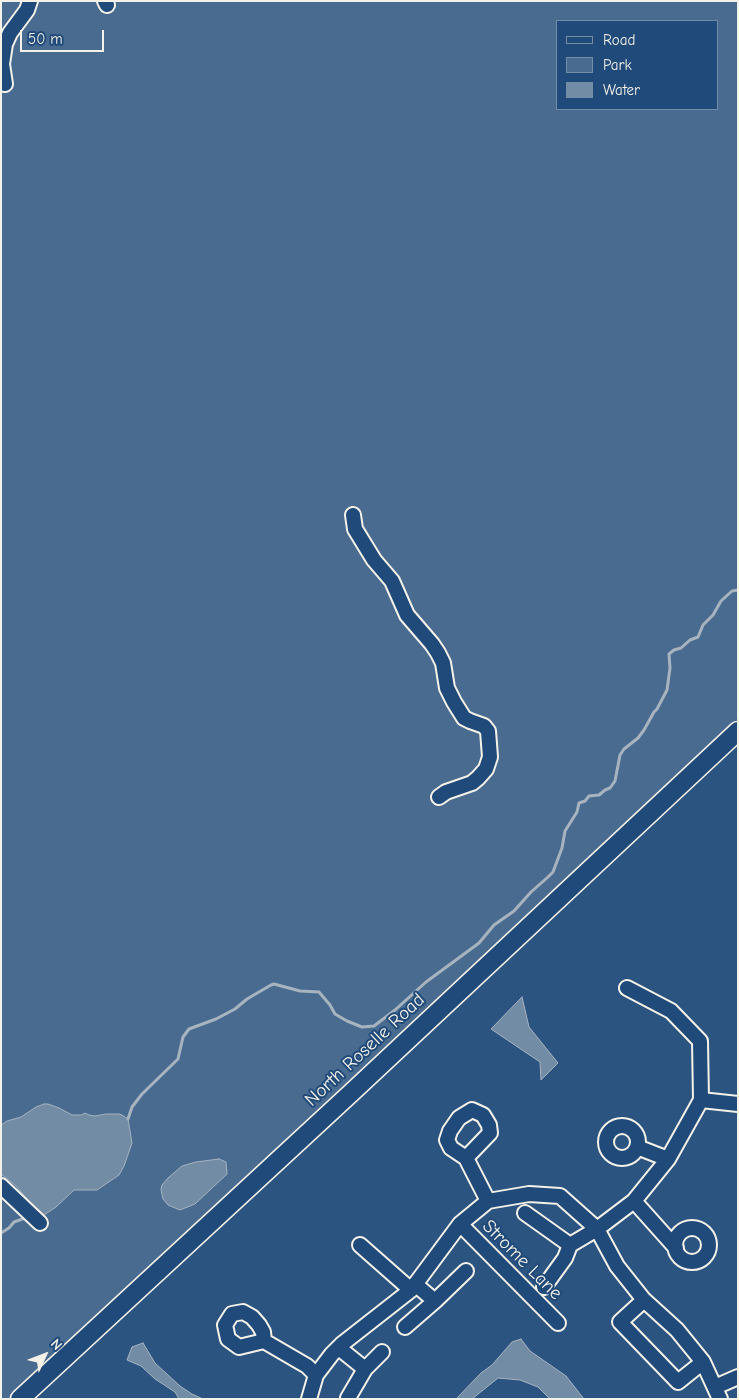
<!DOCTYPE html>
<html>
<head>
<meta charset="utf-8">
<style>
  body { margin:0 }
  #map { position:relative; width:739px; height:1400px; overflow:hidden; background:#2c5481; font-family:"Comic Neue",sans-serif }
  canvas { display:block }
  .frame { position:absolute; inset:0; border:2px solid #f4f1e8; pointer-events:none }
  .legend { position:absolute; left:556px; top:20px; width:162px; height:90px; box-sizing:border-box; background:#1f4a7a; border:1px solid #748da6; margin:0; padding:6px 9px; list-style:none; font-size:15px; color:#f4f1e8 }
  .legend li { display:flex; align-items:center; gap:10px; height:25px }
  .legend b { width:25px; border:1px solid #748da6 }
  .north { position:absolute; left:20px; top:1330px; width:50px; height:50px; -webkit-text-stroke:4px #1f4a7a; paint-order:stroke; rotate:47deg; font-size:14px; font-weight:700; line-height:20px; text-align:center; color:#f4f1e8 }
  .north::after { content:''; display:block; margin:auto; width:18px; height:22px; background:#f4f1e8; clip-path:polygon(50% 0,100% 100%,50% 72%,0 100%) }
  .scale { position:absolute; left:20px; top:30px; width:84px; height:22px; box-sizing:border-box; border:2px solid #f4f1e8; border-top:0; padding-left:6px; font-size:15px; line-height:18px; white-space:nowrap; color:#f4f1e8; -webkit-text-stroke:4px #1f4a7a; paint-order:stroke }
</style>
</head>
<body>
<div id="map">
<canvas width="739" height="1400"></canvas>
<div class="frame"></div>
<ul class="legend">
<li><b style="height:6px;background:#1f4a7a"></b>Road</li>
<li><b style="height:14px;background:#496b90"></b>Park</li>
<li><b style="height:14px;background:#738ca6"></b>Water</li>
</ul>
<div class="north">N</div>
<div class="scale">50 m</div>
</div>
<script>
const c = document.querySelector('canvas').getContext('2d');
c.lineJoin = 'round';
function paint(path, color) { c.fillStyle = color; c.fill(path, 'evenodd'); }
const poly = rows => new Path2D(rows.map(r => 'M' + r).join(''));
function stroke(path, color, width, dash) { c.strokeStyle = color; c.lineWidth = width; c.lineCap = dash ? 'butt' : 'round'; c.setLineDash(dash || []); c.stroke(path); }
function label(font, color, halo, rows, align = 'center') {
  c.font = font + ' "Comic Neue",sans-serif'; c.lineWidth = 4; c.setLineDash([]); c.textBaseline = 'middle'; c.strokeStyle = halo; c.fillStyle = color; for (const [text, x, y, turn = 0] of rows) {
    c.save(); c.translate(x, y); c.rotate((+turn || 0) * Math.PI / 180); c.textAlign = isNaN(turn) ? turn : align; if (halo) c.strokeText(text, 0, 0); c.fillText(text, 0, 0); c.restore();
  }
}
const green = poly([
  [1,1,738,1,738,718,8,1399,1,1399],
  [558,21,718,21,718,109,558,109]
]);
const water = poly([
  [522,997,529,1027,558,1063,541,1080,540,1062,491,1029,522,997],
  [44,1104,48,1104,59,1108,72,1115,81,1115,85,1113,89,1115,95,1116,106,1114,119,1114,122,1115,128,1119,132,1143,124,1166,119,1175,97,1190,74,1190,56,1207,44,1215,40,1216,32,1207,30,1203,16,1186,1,1174,1,1125,7,1121,21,1117,36,1107,44,1104],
  [219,1159,226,1162,227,1174,195,1204,180,1210,168,1205,163,1199,161,1190,162,1185,168,1178,182,1166,196,1162,219,1159],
  [521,1339,530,1351,566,1376,584,1399,550,1399,538,1387,520,1380,498,1378,472,1399,456,1399,481,1373,492,1365,512,1342,521,1339],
  [143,1343,155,1363,180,1386,192,1394,203,1399,179,1399,175,1392,155,1379,141,1366,127,1360,132,1347,143,1343]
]);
const stream = poly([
  [128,1119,132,1107,142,1094,178,1059,183,1037,189,1029,216,1019,235,1009,247,999,271,985,274,984,300,991,319,992,330,1005,335,1014,347,1021,362,1027,374,1026,395,1010,426,982,479,943,494,925,514,911,531,892,548,877,553,872,562,848,565,831,577,812,579,803,585,801,589,796,599,795,605,790,610,788,615,781,620,755,624,749,638,738,644,730,654,712,657,709,667,690,670,668,669,654,674,650,681,648,690,640,698,637,703,625,713,615,721,601,732,591,738,590],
  [1,1233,9,1228,14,1222,28,1217]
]);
const minor = poly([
  [105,1,107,5],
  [5,84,2,64,5,44,10,33,27,10,30,1],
  [353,515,355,529,374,560,392,581,407,615,432,644,438,653,443,663,447,688,454,702,464,718,470,721,484,726,488,731,490,757,486,769,478,778,472,783,446,792,439,797],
  [701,1100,738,1104],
  '606 1142a16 16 0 1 1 32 0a16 16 0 1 1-32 0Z',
  [637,1147,668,1159],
  [466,1158,490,1133,489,1125,483,1115,472,1110,459,1118,450,1131,447,1140,451,1148,466,1158,488,1201],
  [1,1186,40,1223],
  [634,1201,676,1248],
  [525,1213,570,1245,597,1229,634,1201,668,1159,701,1100,700,1041,671,1011,627,988],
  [460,1224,558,1323],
  '675 1245a17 17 0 1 1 34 0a17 17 0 1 1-34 0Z',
  [360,1245,411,1290],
  [415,1284,435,1301,466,1271],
  [544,1287,565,1258,570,1245],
  [644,1300,620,1322,678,1382,703,1362],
  [405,1327,435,1301],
  [264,1341,239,1347,228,1339,225,1325,232,1314,243,1312,252,1317,259,1325,263,1332,264,1341,307,1366,316,1375],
  [339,1348,365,1369,382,1352],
  [715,1387,738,1377],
  [348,1398,365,1369],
  [309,1399,316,1375,332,1354,342,1344,411,1290,460,1224,488,1201,529,1194,560,1196,597,1229,617,1266,644,1300,677,1330,703,1362,720,1399]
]);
const major = poly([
  [20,1399,351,1093,738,731]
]);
const streetNames = [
  ["North Roselle Road",365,1050,-43],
  ["Strome Lane",522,1260,45]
];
paint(green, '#496b90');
paint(water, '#738ca6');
stroke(water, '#a7b4c0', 1);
stroke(stream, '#a7b4c0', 3);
stroke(minor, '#f4f1e8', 18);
stroke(major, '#f4f1e8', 21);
stroke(minor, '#1f4a7a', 14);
stroke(major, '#1f4a7a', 18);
label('19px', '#f4f1e8', '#1f4a7a', streetNames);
</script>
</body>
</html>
